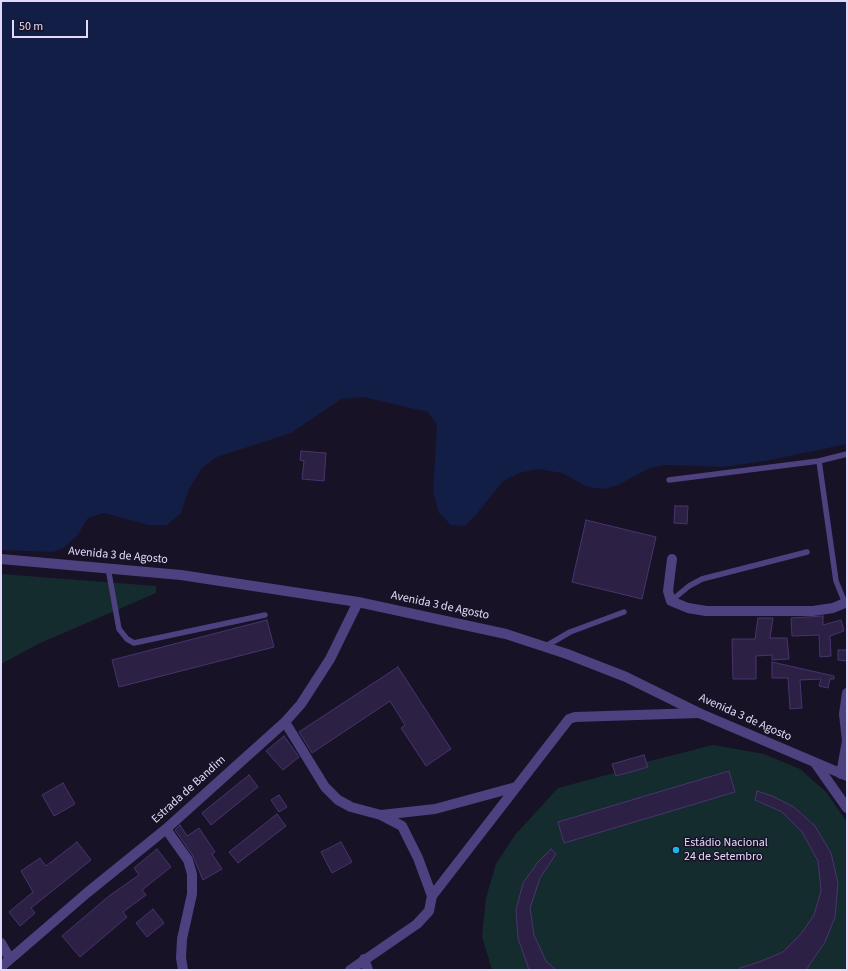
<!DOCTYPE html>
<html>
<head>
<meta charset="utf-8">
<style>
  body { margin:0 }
  #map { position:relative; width:848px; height:971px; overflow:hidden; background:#181226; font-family:"Source Sans 3",sans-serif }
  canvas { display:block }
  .frame { position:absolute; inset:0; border:2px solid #e3dafb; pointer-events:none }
  .scale { position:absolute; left:12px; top:20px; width:76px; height:18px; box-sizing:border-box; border:2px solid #e3dafb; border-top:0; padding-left:5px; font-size:12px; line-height:14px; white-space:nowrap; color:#e3dafb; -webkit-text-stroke:3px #181226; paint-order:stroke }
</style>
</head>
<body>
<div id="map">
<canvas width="848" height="971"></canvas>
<div class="frame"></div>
<div class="scale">50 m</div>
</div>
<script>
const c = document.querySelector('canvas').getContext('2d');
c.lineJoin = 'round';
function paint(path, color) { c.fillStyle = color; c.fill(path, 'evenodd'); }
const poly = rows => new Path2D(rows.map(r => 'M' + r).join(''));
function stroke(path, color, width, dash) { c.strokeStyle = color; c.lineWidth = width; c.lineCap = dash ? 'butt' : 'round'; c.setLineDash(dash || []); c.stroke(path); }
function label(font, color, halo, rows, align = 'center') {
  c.font = font + ' "Source Sans 3",sans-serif'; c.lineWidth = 3; c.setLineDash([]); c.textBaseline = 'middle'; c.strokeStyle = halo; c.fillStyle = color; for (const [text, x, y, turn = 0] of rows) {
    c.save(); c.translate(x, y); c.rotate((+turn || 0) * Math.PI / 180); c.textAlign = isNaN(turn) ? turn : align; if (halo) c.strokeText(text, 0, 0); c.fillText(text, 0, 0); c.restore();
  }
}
const green = poly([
  [1,574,156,586,156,593,38,644,1,664],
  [713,745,764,754,800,769,826,792,847,822,846,970,492,970,482,936,486,898,496,864,515,835,558,788,614,773,616,776,648,767,646,762]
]);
const water = poly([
  [1,1,847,1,847,444,765,461,724,467,667,465,650,468,618,485,605,489,588,487,562,473,538,469,519,473,503,481,475,516,464,526,451,525,439,513,433,492,437,425,428,412,363,397,341,399,291,433,217,457,202,468,189,489,181,513,167,525,149,525,104,513,88,518,77,536,65,547,53,552,1,550]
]);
const building = poly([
  [301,451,326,453,324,481,302,479,304,461,300,460,301,451],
  [675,506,688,506,687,524,674,523,675,506],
  [586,520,656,537,642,599,572,582,586,520],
  [823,616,823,625,841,620,844,631,830,636,831,656,820,657,819,635,792,636,791,618,823,616],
  [758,618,773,618,770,638,787,638,789,659,772,660,772,655,756,656,756,679,733,679,732,639,755,639,758,618],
  [267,620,274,647,119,687,112,660,267,620],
  [838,650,847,650,847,661,838,660,838,650],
  [772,662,834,676,834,679,830,679,828,688,819,686,821,679,800,680,802,708,790,709,788,678,772,678,772,662],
  [398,667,451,749,426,766,401,728,405,725,390,701,312,753,299,732,398,667],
  [284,736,299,757,283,770,266,751,284,736],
  [644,755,648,767,616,776,612,764,644,755],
  [729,771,735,792,564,843,558,822,729,771],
  [249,775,258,787,211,825,202,813,249,775],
  [63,783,75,804,54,816,42,795,63,783],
  [757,791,772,796,794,807,815,826,831,853,838,883,835,917,825,942,806,970,740,970,740,968,759,962,783,952,801,934,814,915,821,891,818,861,802,832,782,812,755,800,757,791],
  [279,795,287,807,279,812,271,800,279,795],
  [277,814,286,826,238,863,229,852,277,814],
  [180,825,187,836,199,828,215,852,212,854,222,869,203,880,193,856,175,830,180,825],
  [77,842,91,860,31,908,35,913,20,926,9,912,33,892,21,871,40,858,46,866,77,842],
  [341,842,352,862,332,873,321,852,341,842],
  [157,849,171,867,142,890,146,895,123,912,127,917,80,957,62,936,109,896,139,875,134,868,157,849],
  [551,849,556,854,540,878,530,908,534,935,546,961,556,970,529,970,518,938,516,910,523,883,538,862,551,849],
  [153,909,164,923,147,937,136,923,153,909]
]);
const service = poly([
  [819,461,836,581,845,603],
  [669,480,819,461,847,454],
  [108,568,119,629,127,639,134,643,265,615],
  [671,601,689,586,702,579,807,552],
  [546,646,570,632,624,612]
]);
const minor = poly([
  [672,559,668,591,671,601,688,608,706,611,813,611,833,608,847,602],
  [285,722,325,787,338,800,351,807,381,815,402,826,418,858,432,896,429,911,417,924,350,970],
  [816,764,847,808],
  [841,774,847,741,844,714,847,693],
  [381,815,435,809,516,787],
  [166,829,188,860,192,874,192,894,182,939,181,958,183,970],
  [432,896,569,719,575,717,699,713],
  [1,943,10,959],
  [364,959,368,970],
  [1,967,88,892,166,829,285,722,301,704,330,659,358,602]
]);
const tertiary = poly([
  [1,559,181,575,358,602,506,634,567,654,626,677,699,713,847,776]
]);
const markers = [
  [676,850,4,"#19b7e9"]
];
const streetNames = [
  ["Avenida 3 de Agosto",118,556,5],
  ["Avenida 3 de Agosto",440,606,12],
  ["Avenida 3 de Agosto",745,718,24],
  ["Estrada de Bandim",189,790,-42]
];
const poiNames = [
  ["Estádio Nacional",684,843],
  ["24 de Setembro",684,857]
];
paint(green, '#152c2f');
paint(water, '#121e45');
paint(building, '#2c2045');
stroke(building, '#48346e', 1);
stroke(service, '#4d4180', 5.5);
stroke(minor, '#4d4180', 10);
stroke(tertiary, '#4d4180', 10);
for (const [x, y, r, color] of markers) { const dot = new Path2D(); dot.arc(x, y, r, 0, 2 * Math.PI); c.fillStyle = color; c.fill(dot); stroke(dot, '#181226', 1.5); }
label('12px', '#e3dafb', '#181226', streetNames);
label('12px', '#e3dafb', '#181226', poiNames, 'left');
</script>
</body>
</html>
